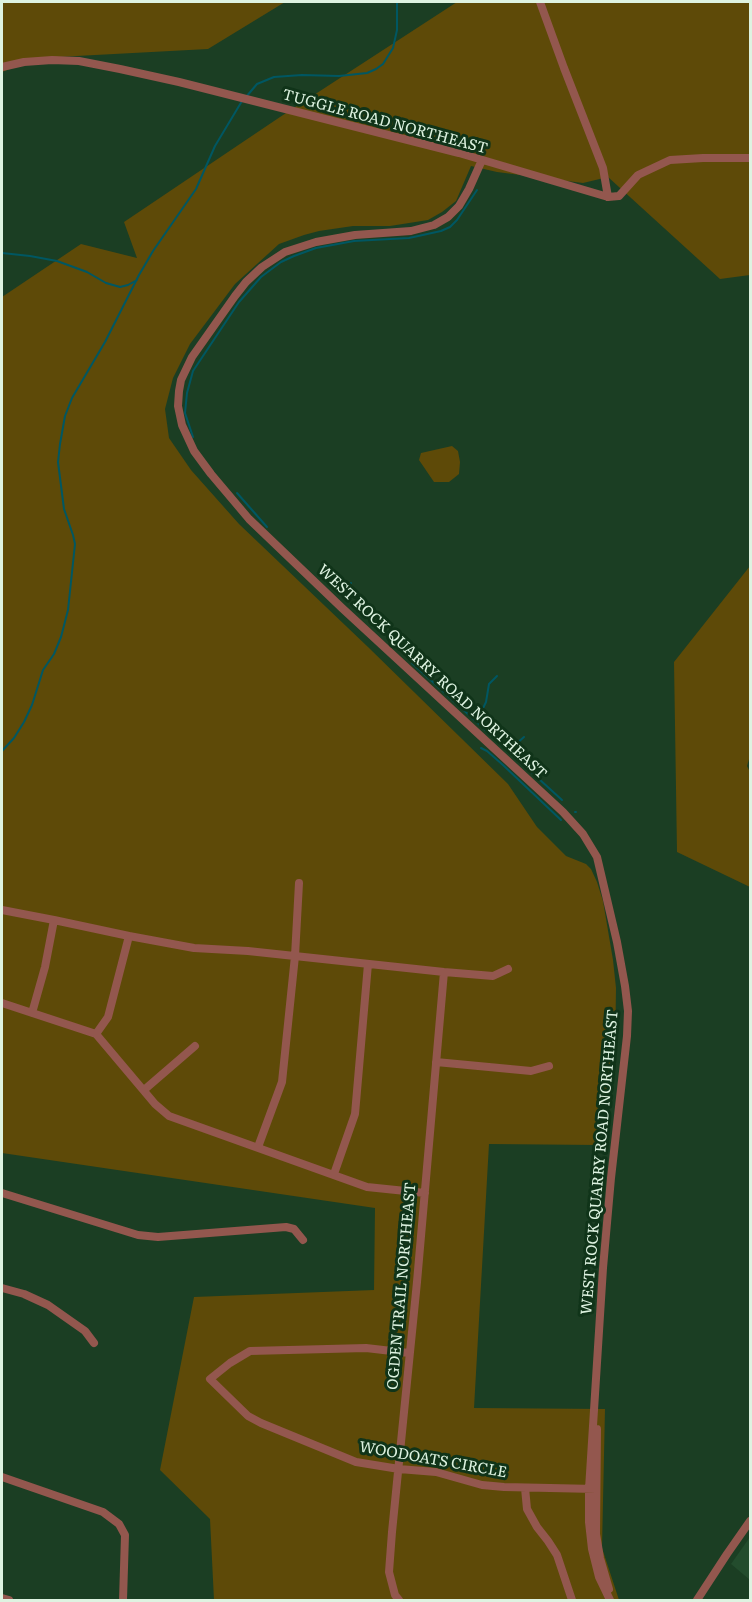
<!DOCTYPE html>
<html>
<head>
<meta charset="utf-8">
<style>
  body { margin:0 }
  #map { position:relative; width:752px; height:1602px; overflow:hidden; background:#1b3e23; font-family:Literata,serif }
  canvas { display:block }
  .frame { position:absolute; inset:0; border:3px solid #def3e1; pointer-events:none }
</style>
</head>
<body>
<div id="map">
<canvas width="752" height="1602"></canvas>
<div class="frame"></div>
</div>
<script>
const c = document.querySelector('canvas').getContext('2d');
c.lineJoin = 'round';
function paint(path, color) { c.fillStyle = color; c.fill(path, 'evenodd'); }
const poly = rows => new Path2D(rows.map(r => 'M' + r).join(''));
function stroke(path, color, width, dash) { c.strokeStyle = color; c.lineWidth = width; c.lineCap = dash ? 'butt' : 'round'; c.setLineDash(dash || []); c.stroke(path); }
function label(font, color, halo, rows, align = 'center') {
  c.font = font + ' Literata,serif'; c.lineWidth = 6; c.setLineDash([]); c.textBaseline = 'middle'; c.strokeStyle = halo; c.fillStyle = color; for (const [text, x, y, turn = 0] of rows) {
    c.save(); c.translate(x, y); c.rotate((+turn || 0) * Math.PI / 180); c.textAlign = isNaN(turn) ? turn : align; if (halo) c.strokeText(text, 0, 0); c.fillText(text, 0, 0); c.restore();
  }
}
const built = poly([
  [750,1537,750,1580,731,1564]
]);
const green = poly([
  [2,2,285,2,208,49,39,58,2,72],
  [457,2,750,2,750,275,720,279,608,177,583,183,497,172,471,166,456,201,442,212,428,220,390,226,353,226,319,231,304,235,279,244,235,284,190,344,173,378,165,409,169,438,191,470,239,524,368,647,508,784,537,827,566,856,586,864,591,869,597,882,603,901,613,960,616,988,615,1058,598,1145,489,1144,474,1408,605,1409,602,1548,619,1600,214,1600,210,1519,160,1470,194,1297,374,1290,375,1208,2,1153,2,297,81,244,137,258,124,222,280,117],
  [452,446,458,451,460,462,459,474,449,482,434,482,419,460,421,453],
  [750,566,750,756,747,766,750,772,750,887,677,852,674,662]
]);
const stream = poly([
  [246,97,257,84,274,77,302,75,339,76,367,73,376,69,383,64,393,48,397,30,397,2],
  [2,253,30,256,57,261,87,272,106,283,120,287,128,285,137,280],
  [193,437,185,413,187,393,193,371,239,302,261,277,281,262,294,256,316,248,354,241,409,238,441,231,450,227,457,220,477,190],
  [237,493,267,527],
  [341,593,351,583],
  [412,663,562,800],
  [440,688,446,682,449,682],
  [477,721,486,702,489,684,497,676],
  [481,748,487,751,503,765,561,820],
  [2,751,14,738,24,722,32,705,43,670,54,654,61,637,68,610,75,544,73,535,64,509,58,462,60,444,65,416,72,398,105,342,139,275,153,251,196,189,215,146,242,101],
  [508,751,524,737],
  [575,812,576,812]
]);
const minor = poly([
  [540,2,564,68,603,168,608,197],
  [2,67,24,62,52,60,79,61,120,69,179,82,459,153,608,197,619,196,638,175,670,160,703,158,750,158],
  [482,160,469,189,459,206,448,217,434,225,411,231,355,235,316,242,285,252,262,267,246,282,235,296,192,357,181,380,179,391,178,406,182,425,194,451,211,474,249,519,342,608,563,812,583,834,597,857,617,942,625,986,628,1011,627,1036,611,1178,603,1268,589,1489,589,1522,592,1549,599,1577,610,1600],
  [2,910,54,920,45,967,32,1013],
  [54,920,129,936,108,1017,96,1034],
  [129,936,194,948,248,951,444,972,493,976,508,969],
  [2,1003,96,1034,155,1104,169,1116,367,1187,425,1193],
  [436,1062,531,1071,549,1066],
  [144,1090,195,1046],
  [258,1147,282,1082,295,956,299,883],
  [334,1174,355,1114,368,964],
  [2,1193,138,1235,158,1237,286,1227,294,1229,303,1240],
  [2,1288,24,1294,48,1305,85,1331,94,1343],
  [409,1353,366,1348,250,1351,230,1363,210,1379,248,1416,261,1423,356,1462,399,1469,436,1472,482,1485,504,1487,596,1489],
  [597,1429,596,1534,600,1558,609,1589],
  [2,1477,103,1512,119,1524,125,1535,123,1600],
  [525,1488,527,1509,537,1527,548,1541,557,1555,572,1600],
  [2,1598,9,1600],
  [399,1600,395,1595,389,1572,392,1532,417,1282,444,972],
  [697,1600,727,1554,750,1521]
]);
const streetNames = [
  ["TUGGLE ROAD NORTHEAST",385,122,15],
  ["WEST ROCK QUARRY ROAD NORTHEAST",432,672,43],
  ["WEST ROCK QUARRY ROAD NORTHEAST",600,1162,-85],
  ["OGDEN TRAIL NORTHEAST",402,1286,-85],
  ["WOODOATS CIRCLE",433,1460,10]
];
paint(built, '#234c2d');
paint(green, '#5e4a08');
stroke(stream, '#005762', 2);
stroke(minor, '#93574e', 8);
label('15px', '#def3e1', '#103419', streetNames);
</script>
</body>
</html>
